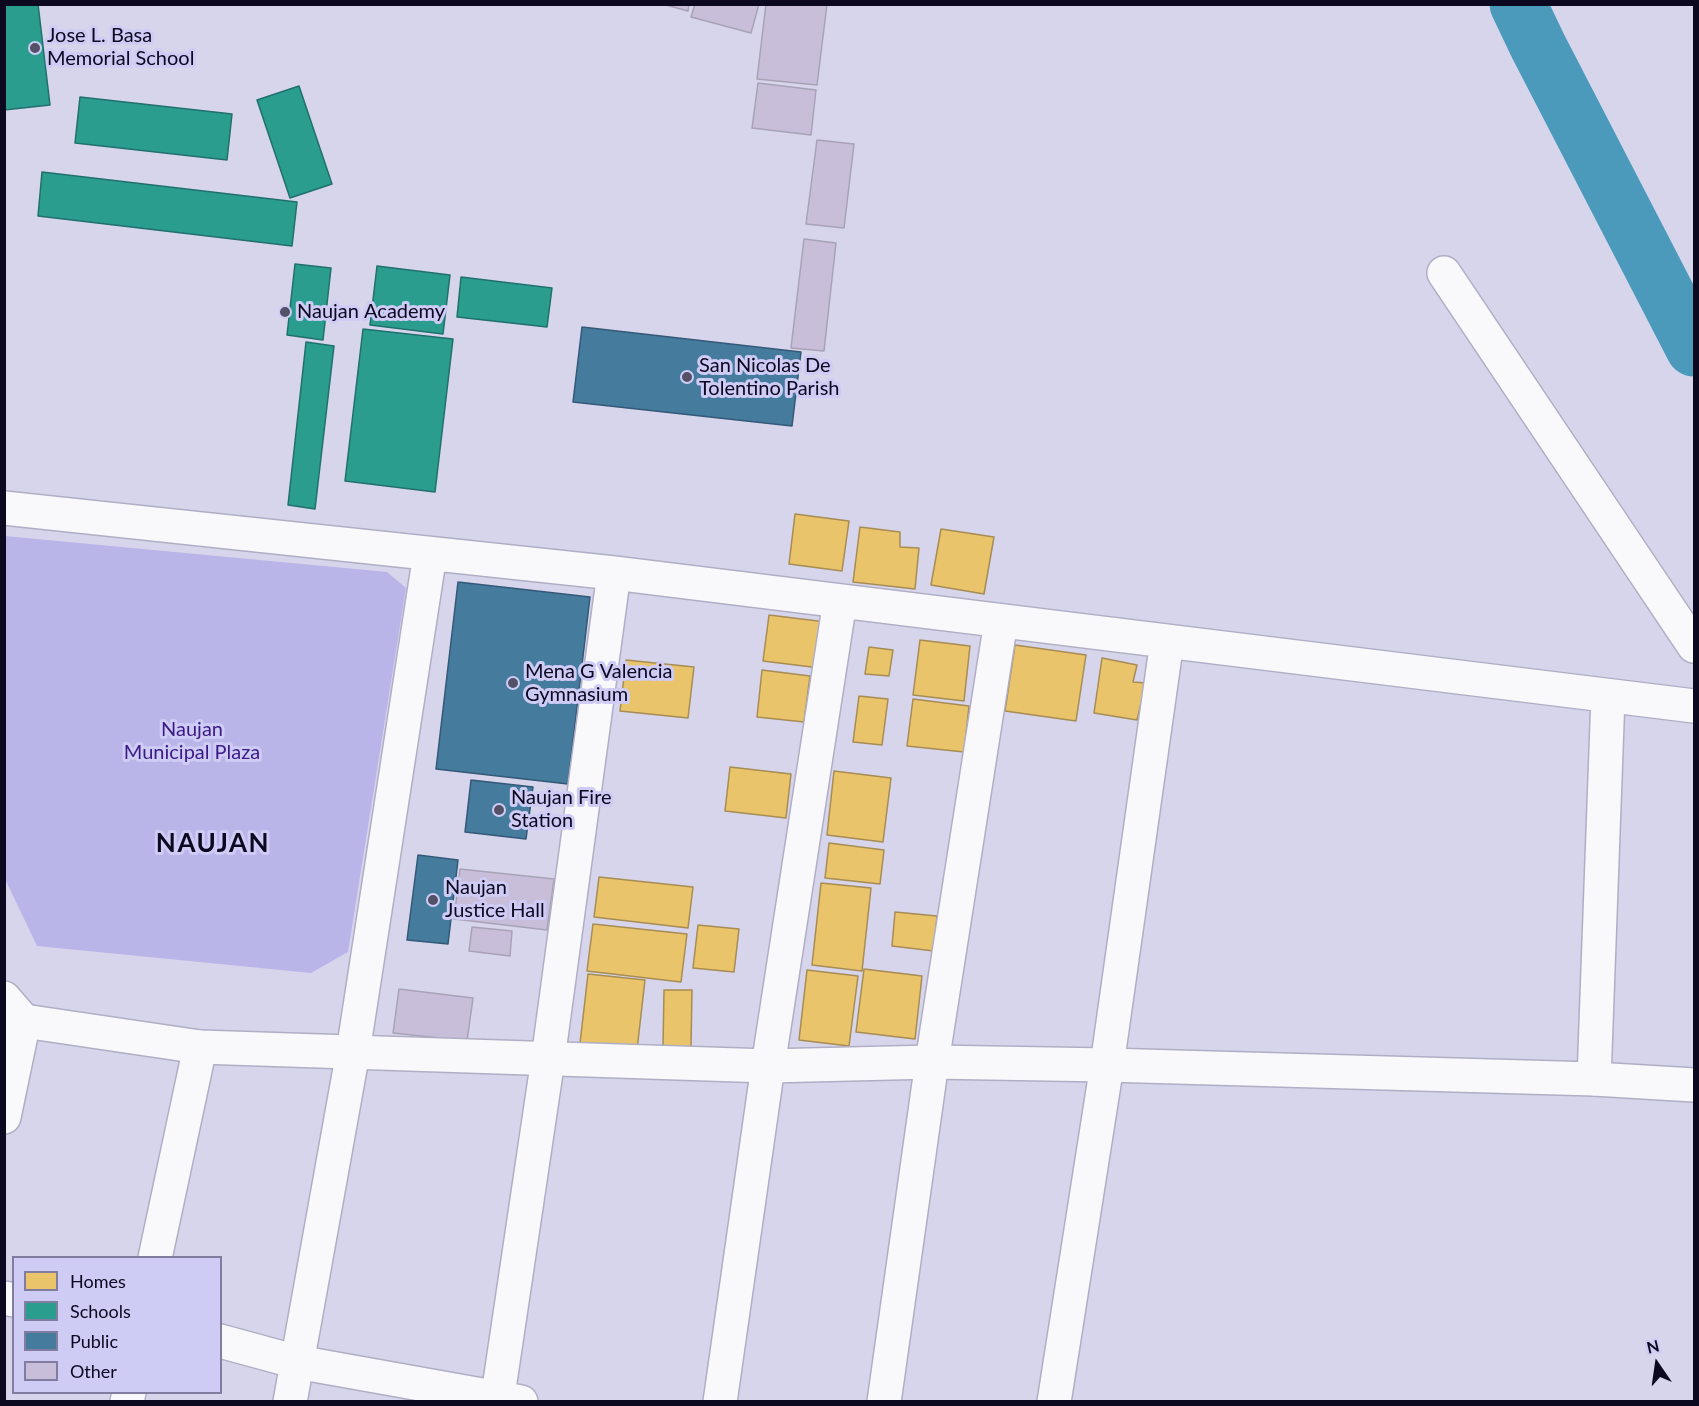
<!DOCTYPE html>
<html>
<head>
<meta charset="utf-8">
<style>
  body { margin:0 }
  #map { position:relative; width:1699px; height:1406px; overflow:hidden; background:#d6d5eb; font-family:Lato,sans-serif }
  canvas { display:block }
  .frame { position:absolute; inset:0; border:6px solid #0c0820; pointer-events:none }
  .legend { position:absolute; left:12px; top:1256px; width:210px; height:138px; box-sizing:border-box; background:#cecbf5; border:2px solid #807da0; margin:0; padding:8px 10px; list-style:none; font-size:18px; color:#0c0820 }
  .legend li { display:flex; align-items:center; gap:12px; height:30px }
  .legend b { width:30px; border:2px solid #807da0 }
  .north { position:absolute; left:1627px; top:1334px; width:60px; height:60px; -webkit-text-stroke:4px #cecbf5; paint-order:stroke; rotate:347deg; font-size:16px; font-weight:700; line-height:24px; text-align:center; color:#0c0820 }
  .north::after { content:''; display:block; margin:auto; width:21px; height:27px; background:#0c0820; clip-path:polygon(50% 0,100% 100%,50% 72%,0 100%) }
</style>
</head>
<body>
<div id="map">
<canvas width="1699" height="1406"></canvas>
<div class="frame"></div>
<ul class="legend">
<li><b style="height:16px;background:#e9c46a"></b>Homes</li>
<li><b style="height:16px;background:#2a9d8f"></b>Schools</li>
<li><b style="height:16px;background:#457b9d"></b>Public</li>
<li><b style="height:16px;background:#c8bed9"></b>Other</li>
</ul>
<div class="north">N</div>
</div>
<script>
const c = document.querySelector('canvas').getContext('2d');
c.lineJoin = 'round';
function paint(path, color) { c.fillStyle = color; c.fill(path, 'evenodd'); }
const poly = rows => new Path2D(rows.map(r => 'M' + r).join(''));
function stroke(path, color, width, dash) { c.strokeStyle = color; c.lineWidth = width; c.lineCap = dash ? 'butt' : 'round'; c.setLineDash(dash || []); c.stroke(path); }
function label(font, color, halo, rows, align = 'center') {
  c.font = font + ' Lato,sans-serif'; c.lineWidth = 6; c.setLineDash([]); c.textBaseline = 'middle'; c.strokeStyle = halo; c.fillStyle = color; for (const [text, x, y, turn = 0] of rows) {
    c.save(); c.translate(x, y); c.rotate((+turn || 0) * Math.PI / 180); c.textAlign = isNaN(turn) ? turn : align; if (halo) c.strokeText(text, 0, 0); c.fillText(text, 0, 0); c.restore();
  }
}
const green = poly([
  [5,536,387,572,406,588,348,952,311,973,37,946,5,879]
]);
const homes = poly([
  [795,514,849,521,842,571,789,564,795,514],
  [860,527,900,532,900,547,919,548,915,589,853,582,860,527],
  [941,529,994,537,984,594,931,585,941,529],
  [769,615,826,622,820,668,763,661,769,615],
  [920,640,970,646,964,701,913,695,920,640],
  [1015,645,1086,655,1076,721,1005,711,1015,645],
  [869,647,893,650,889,676,865,674,869,647],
  [1102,658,1137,665,1133,682,1146,683,1137,720,1094,713,1102,658],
  [626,660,694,667,688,718,620,711,626,660],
  [762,670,810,676,804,722,757,717,762,670],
  [859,696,888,699,882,745,853,742,859,696],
  [913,699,969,706,964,752,907,746,913,699],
  [730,767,791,774,786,818,725,811,730,767],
  [834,771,891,778,883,842,827,835,834,771],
  [829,843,884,850,880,884,825,878,829,843],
  [599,877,693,887,688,928,594,917,599,877],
  [821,883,871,888,862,971,812,965,821,883],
  [895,912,937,916,934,951,892,946,895,912],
  [593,924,687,934,681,982,587,971,593,924],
  [698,925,739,929,734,972,693,968,698,925],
  [864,969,922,976,915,1039,856,1032,864,969],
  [807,970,858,976,849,1046,799,1040,807,970],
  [588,974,645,980,637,1050,580,1043,588,974],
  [664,990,692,990,691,1047,663,1047,664,990]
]);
const schools = poly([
  [4,4,38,4,50,105,4,110,4,4],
  [299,86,332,184,290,198,257,100,299,86],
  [80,97,232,114,227,160,75,143,80,97],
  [42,172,297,202,292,246,38,216,42,172],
  [295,264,331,268,323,340,287,335,295,264],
  [377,266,450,275,443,334,370,325,377,266],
  [461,277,552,288,547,327,457,317,461,277],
  [363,329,453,339,435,492,345,481,363,329],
  [306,342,334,346,315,509,288,505,306,342]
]);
const public = poly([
  [582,327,801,352,792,426,573,402,582,327],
  [458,582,590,597,568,784,436,769,458,582],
  [471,780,533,787,526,839,465,832,471,780],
  [418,855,458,860,448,944,407,940,418,855]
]);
const river = poly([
  [1518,4,1538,46,1694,348]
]);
const building = poly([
  [662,4,689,4,688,11,662,4],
  [695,4,759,4,751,33,691,17,695,4],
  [766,4,827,4,817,85,757,79,766,4],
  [758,83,816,90,811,135,752,128,758,83],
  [817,140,854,144,844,228,806,224,817,140],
  [804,239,836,243,824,351,791,348,804,239],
  [460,869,554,879,547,930,454,919,460,869],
  [472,927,512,931,510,956,469,951,472,927],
  [399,989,473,998,467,1041,393,1033,399,989]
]);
const minor = poly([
  [1444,273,1694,646],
  [4,508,614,573,1694,706],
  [4,998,24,1021],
  [1594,1079,1608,696],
  [155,1258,200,1047],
  [4,1298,14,1300],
  [220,1341,297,1362,521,1402],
  [127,1402,129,1392],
  [290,1402,353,1052,430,554],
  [497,1402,548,1059,614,573],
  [720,1402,768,1066,840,601],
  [884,1402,932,1062,1001,621],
  [1054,1402,1107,1065,1167,641]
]);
const tertiary = poly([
  [24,1021,200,1047,768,1066,932,1062,1107,1065,1594,1079,1694,1085]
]);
const secondary = poly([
  [4,1117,24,1021]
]);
const markers = [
  [35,48,6,"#535067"],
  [285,312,6,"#535067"],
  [687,377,6,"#535067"],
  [513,683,6,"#535067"],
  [499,810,6,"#535067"],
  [433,900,6,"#535067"]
];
const poiNames = [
  ["Jose L. Basa",47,36],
  ["Memorial School",47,59],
  ["Naujan Academy",297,312],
  ["San Nicolas De",699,366],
  ["Tolentino Parish",699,389],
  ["Mena G Valencia",525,672],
  ["Gymnasium",525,695],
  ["Naujan Fire",511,798],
  ["Station",511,821],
  ["Naujan",445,888],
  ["Justice Hall",445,911]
];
const parkNames = [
  ["Naujan",192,730],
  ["Municipal Plaza",192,753]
];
const districtNames = [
  ["NAUJAN",213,844]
];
paint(green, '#bab5e8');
paint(homes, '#e9c46a');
stroke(homes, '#a78c54', 1.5);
paint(schools, '#2a9d8f');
stroke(schools, '#21706e', 1.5);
paint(public, '#457b9d');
stroke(public, '#345878', 1.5);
stroke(river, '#4b9abb', 57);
paint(building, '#c8bed9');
stroke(building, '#a8a2b7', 1.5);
stroke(minor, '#b0aec5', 36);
stroke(tertiary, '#b0aec5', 36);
stroke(secondary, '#b0aec5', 36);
stroke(minor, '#f9f9fc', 33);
stroke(tertiary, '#f9f9fc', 33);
stroke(secondary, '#f9f9fc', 33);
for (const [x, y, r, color] of markers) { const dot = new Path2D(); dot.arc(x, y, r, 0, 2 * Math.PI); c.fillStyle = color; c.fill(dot); stroke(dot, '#cecbf5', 2); }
label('20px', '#0c0820', '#cecbf5', poiNames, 'left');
label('20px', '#3c1a86', '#cecbf5', parkNames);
c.letterSpacing = '1.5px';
label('bold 26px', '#0c0820', '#cecbf5', districtNames);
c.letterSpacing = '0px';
</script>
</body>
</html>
